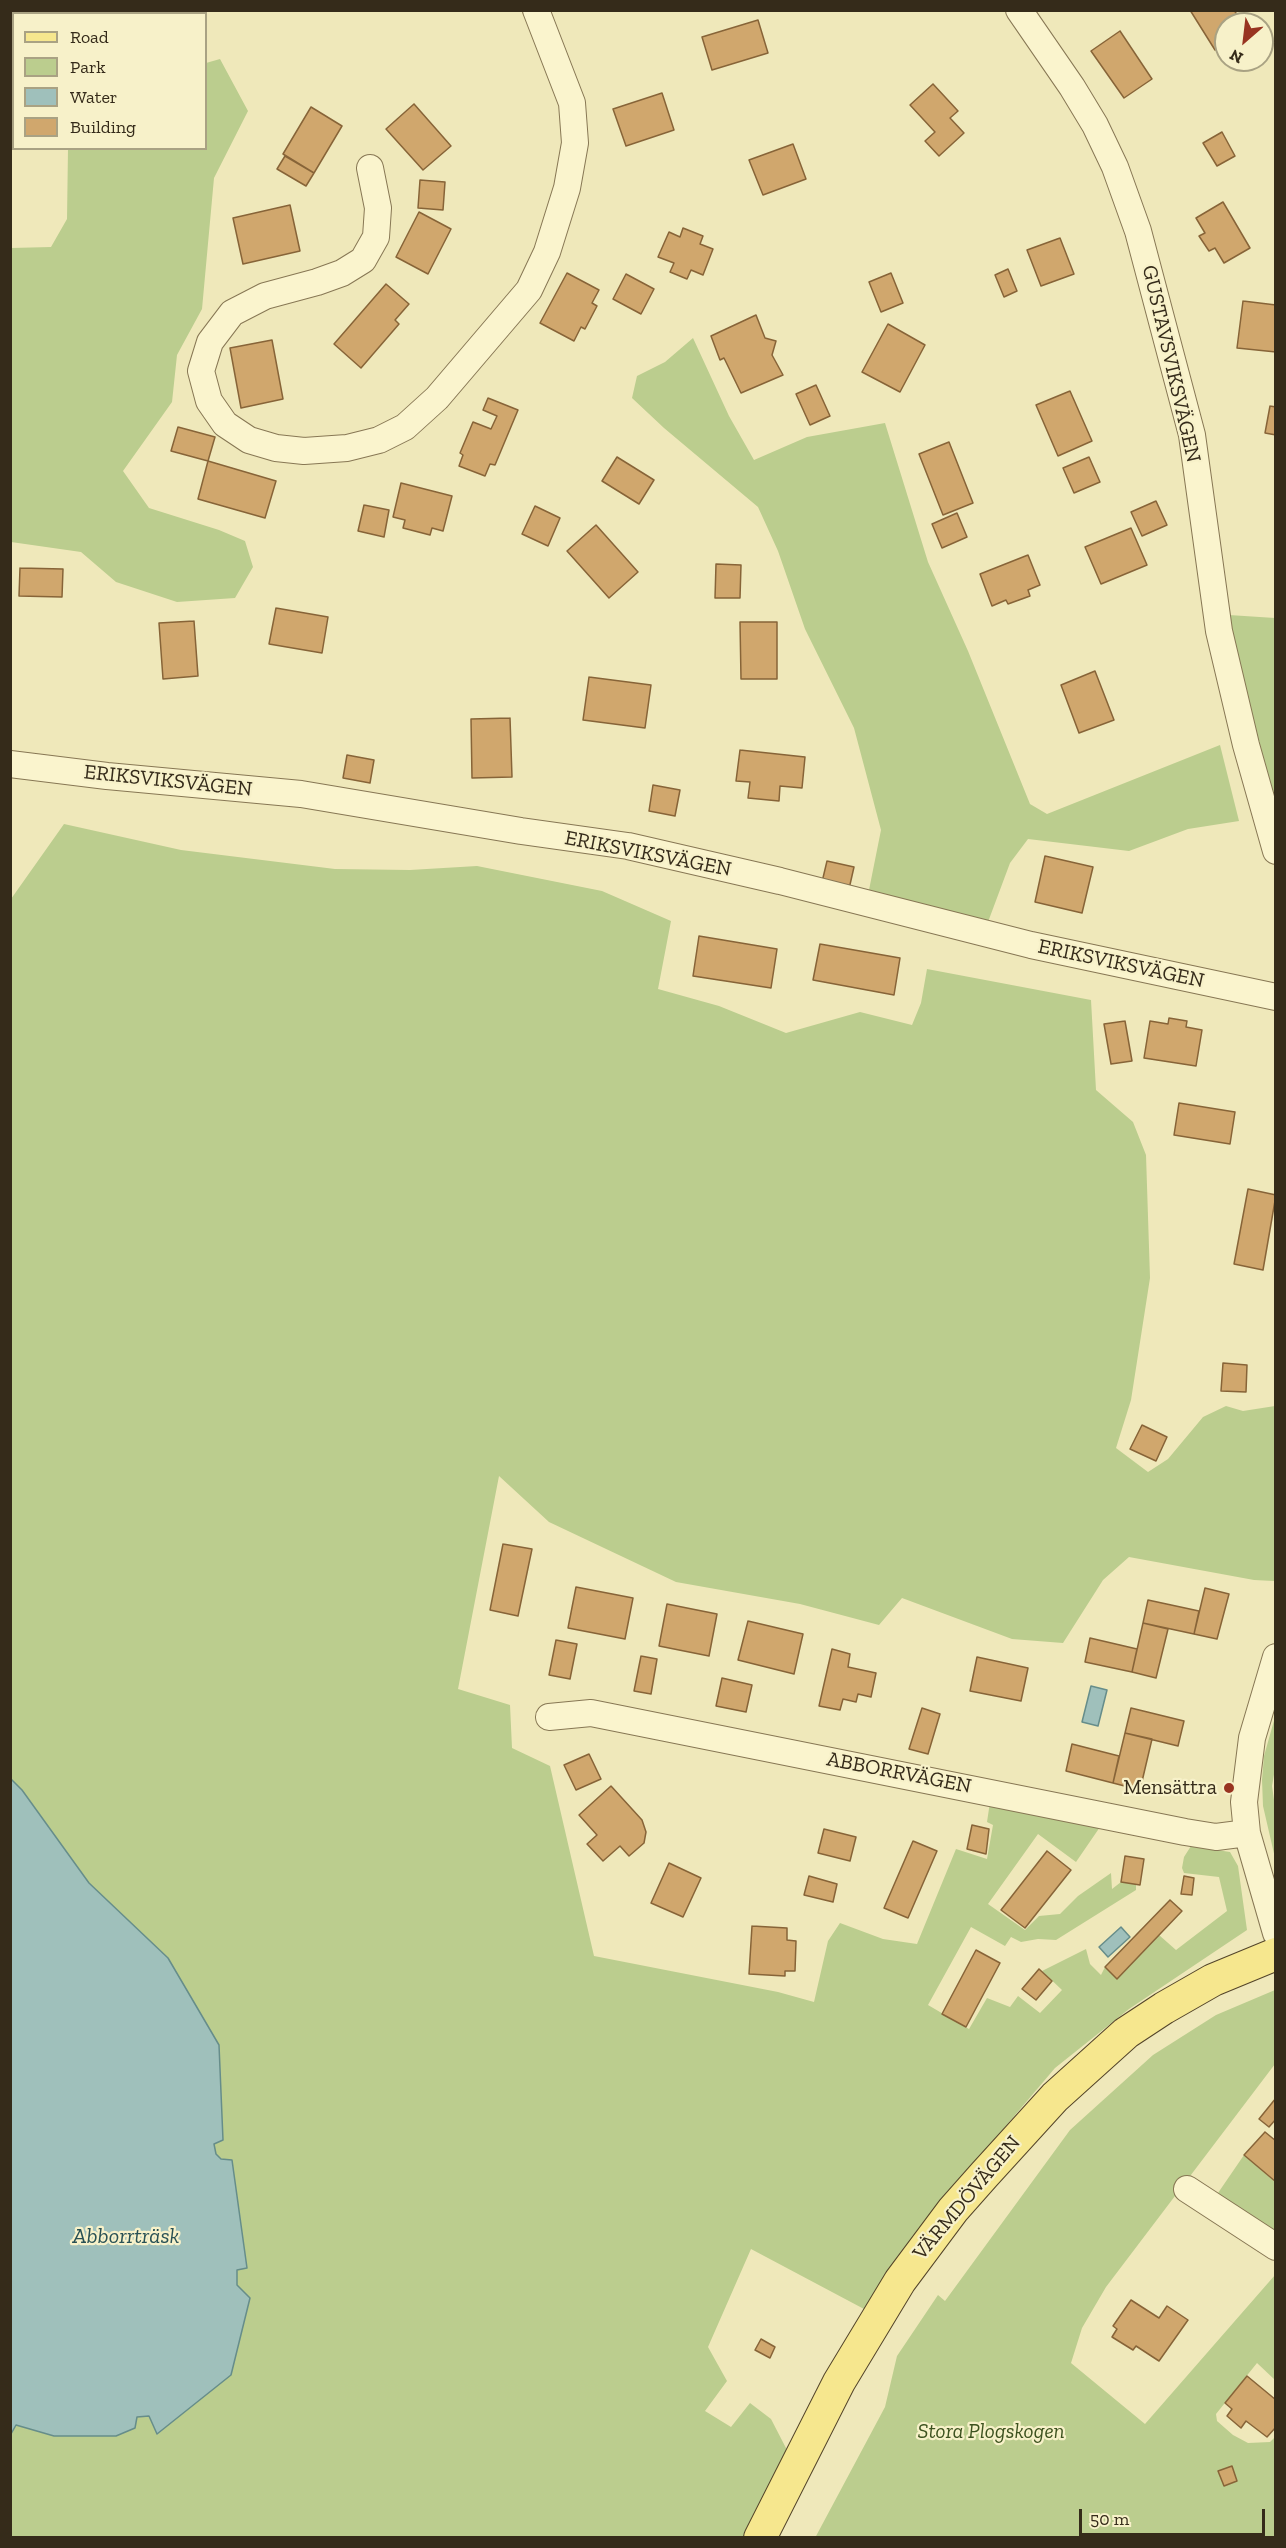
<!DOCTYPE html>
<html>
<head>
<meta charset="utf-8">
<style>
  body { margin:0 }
  #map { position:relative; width:1286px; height:2548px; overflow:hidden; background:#efe8ba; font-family:"Zilla Slab",serif }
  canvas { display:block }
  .frame { position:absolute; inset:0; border:12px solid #352b1a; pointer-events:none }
  .legend { position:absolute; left:12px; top:12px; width:195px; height:138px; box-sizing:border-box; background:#f7f1c9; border:2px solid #a9a283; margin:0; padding:8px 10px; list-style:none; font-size:18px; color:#352b1a }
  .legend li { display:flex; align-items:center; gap:12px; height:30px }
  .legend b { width:30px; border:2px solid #a9a283 }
  .north { position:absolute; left:1214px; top:12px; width:60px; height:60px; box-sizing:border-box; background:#f7f1c9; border:2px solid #a9a283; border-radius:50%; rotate:208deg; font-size:16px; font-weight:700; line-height:24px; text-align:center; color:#352b1a }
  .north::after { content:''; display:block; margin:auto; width:21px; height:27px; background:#983421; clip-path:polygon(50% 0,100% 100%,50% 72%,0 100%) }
  .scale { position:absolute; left:1079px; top:2509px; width:186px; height:27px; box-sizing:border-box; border:3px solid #352b1a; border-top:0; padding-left:8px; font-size:18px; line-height:21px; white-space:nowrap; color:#352b1a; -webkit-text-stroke:4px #f7f1c9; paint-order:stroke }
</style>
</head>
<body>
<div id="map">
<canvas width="1286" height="2548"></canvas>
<div class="frame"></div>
<ul class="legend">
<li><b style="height:8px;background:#f6e78e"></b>Road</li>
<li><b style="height:16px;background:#bbcd8e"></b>Park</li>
<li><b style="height:16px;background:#9fc0bb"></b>Water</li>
<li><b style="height:16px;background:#d0a76d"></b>Building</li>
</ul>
<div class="north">N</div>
<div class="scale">50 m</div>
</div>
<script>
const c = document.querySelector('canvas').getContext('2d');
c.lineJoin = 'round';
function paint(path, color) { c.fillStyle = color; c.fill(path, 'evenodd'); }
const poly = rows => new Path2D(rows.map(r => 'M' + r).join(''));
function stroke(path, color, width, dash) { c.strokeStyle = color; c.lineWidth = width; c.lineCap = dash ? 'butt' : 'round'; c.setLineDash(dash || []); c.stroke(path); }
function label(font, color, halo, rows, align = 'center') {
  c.font = font + ' "Zilla Slab",serif'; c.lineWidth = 4.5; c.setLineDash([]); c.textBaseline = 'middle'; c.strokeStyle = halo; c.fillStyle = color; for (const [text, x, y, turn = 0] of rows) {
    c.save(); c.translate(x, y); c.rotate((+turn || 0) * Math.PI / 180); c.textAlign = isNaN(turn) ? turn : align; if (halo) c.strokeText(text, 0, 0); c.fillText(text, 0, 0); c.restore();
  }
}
const green = poly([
  [220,59,248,111,214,178,202,309,177,355,172,402,123,471,149,508,219,530,245,541,253,567,235,598,177,602,116,582,81,552,11,542,11,248,51,247,67,219,68,149,206,148,206,63],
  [693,338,729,416,754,460,807,437,885,423,928,562,968,651,1030,804,1047,814,1220,745,1239,821,1188,829,1129,851,1028,839,1010,863,988,922,869,890,881,830,854,728,805,629,778,551,758,507,664,428,632,398,637,376,665,362],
  [1229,615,1275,618,1275,806,1242,685],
  [64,824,181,850,335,869,410,870,477,866,602,891,671,921,658,989,719,1006,786,1033,860,1012,912,1025,921,1003,927,969,1091,1000,1096,1090,1133,1122,1146,1155,1150,1278,1131,1400,1116,1448,1148,1472,1168,1459,1203,1417,1226,1406,1243,1411,1275,1406,1274,1581,1254,1580,1129,1557,1103,1580,1063,1643,1012,1639,902,1598,879,1625,800,1604,676,1582,549,1522,499,1476,458,1689,510,1705,512,1748,550,1766,594,1956,778,1992,814,2002,828,1941,840,1923,883,1939,917,1944,956,1849,987,1859,993,1825,987,1822,990,1802,1100,1827,1076,1862,1038,1834,988,1904,1025,1930,1039,1916,1060,1914,1078,1896,1111,1873,1112,1889,1121,1882,1136,1884,1136,1890,1056,1940,1038,1939,1021,1942,1011,1937,1005,1946,971,1927,928,2005,969,2029,987,1998,1010,2007,1018,1996,1040,2013,1062,1990,1042,1971,1086,1949,1090,1964,1101,1975,1105,1967,1117,1979,1159,1935,1176,1950,1227,1911,1219,1877,1184,1873,1182,1868,1184,1857,1191,1846,1230,1852,1238,1866,1247,1930,1129,2009,1055,2068,954,2187,864,2309,751,2249,708,2347,727,2381,705,2411,731,2427,750,2403,771,2419,787,2450,744,2537,11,2537,10,2434,16,2424,28,2427,150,2416,157,2433,237,2285,237,2270,247,2268,221,2159,216,2154,168,1958,89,1883,22,1790,11,1779,11,899],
  [1275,1717,1276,1763,1272,1786,1276,1814,1275,1858,1263,1806,1262,1780,1264,1756],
  [1275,1990,1275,2064,1106,2287,1082,2328,1071,2363,1145,2424,1275,2275,1275,2380,1257,2363,1216,2414,1217,2421,1233,2435,1248,2443,1270,2442,1275,2437,1275,2537,815,2538,885,2407,897,2356,938,2295,945,2301,1070,2130,1153,2055,1216,2015],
  [1244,2155,1275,2182,1275,2233,1218,2193]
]);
const water = poly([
  [1091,1686,1107,1690,1098,1726,1082,1722,1091,1686],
  [11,1779,22,1790,89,1883,168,1958,219,2045,223,2140,214,2144,216,2154,221,2159,232,2160,247,2268,237,2270,237,2285,250,2298,231,2375,157,2434,149,2416,137,2417,135,2428,116,2436,54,2436,16,2425,11,2434,11,1779],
  [1121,1927,1130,1937,1108,1957,1099,1947,1121,1927]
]);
const building = poly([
  [1190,10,1234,10,1243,24,1226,24,1226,43,1215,50,1190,10],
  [758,20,768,53,712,70,702,37,758,20],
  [1120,31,1152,79,1124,98,1091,51,1120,31],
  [933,84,958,111,950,118,964,133,939,156,925,141,935,132,910,105,933,84],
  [662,93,674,130,626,146,613,109,662,93],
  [414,104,451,146,423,170,386,129,414,104],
  [311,107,342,126,314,173,283,154,311,107],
  [1222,132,1235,156,1217,166,1203,143,1222,132],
  [793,144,806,179,763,195,749,160,793,144],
  [285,156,314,173,306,186,277,169,285,156],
  [420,180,445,182,443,210,418,208,420,180],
  [1223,202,1250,248,1224,263,1215,248,1209,251,1199,236,1205,233,1196,218,1223,202],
  [290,205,300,251,243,264,233,218,290,205],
  [419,212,451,229,428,274,396,257,419,212],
  [683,228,703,236,700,244,713,249,703,275,691,270,687,279,670,272,674,263,658,257,669,232,680,237,683,228],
  [1060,238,1074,274,1041,286,1027,250,1060,238],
  [1008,269,1017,291,1004,297,995,275,1008,269],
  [567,273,599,290,592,303,597,306,585,329,581,327,574,341,540,323,567,273],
  [891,273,903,303,881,312,869,282,891,273],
  [626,274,654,289,641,314,613,299,626,274],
  [386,284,409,304,395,320,399,324,361,368,334,344,386,284],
  [1243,301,1276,305,1276,352,1237,348,1243,301],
  [756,315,765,338,776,341,772,355,783,375,741,393,724,358,720,360,711,336,756,315],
  [888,324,925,345,900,392,862,372,888,324],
  [272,340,283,399,241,408,230,348,272,340],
  [816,385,830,416,810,425,796,394,816,385],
  [1070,391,1092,441,1058,456,1036,405,1070,391],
  [488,398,518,410,495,465,490,464,485,476,459,466,463,455,460,453,473,422,491,429,497,416,483,410,488,398],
  [1270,406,1276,407,1276,435,1265,433,1270,406],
  [178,427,215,437,208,461,171,451,178,427],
  [949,442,973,503,943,515,919,454,949,442],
  [617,457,654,480,639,504,602,481,617,457],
  [1089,457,1100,482,1074,493,1063,468,1089,457],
  [208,461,276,481,265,518,198,499,208,461],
  [401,483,452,496,443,531,432,528,430,535,403,528,405,520,393,517,401,483],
  [1156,501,1167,525,1142,536,1131,512,1156,501],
  [364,505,389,510,384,537,358,531,364,505],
  [535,506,560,518,548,546,522,534,535,506],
  [957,513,967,537,942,548,932,524,957,513],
  [596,525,638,572,609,598,567,551,596,525],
  [1131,528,1147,565,1101,584,1085,547,1131,528],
  [1028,555,1040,585,1028,590,1030,596,1008,604,1006,600,992,606,980,574,1028,555],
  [716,564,741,565,740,598,715,598,716,564],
  [20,568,63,569,62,597,19,596,20,568],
  [276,608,328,617,322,653,269,644,276,608],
  [194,621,198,676,163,679,159,623,194,621],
  [740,622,777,622,777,679,741,679,740,622],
  [1095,671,1114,720,1079,733,1061,685,1095,671],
  [589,677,651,685,645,728,583,720,589,677],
  [510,718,512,777,472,778,471,719,510,718],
  [740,750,805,757,802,788,780,786,779,801,748,798,750,782,736,781,740,750],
  [347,755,374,760,370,783,343,778,347,755],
  [653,785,680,790,675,816,649,811,653,785],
  [1045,856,1093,867,1082,913,1035,902,1045,856],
  [827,861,854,867,849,889,822,882,827,861],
  [699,936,777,949,771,988,693,976,699,936],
  [820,944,900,958,894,995,813,980,820,944],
  [1169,1018,1187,1021,1186,1027,1202,1030,1196,1066,1144,1058,1150,1021,1168,1024,1169,1018],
  [1125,1021,1132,1061,1111,1064,1104,1024,1125,1021],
  [1179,1103,1235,1112,1230,1144,1174,1135,1179,1103],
  [1248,1189,1276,1195,1263,1270,1234,1264,1248,1189],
  [1223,1363,1247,1365,1246,1392,1221,1391,1223,1363],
  [1142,1425,1167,1437,1156,1461,1130,1449,1142,1425],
  [503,1544,532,1549,518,1616,490,1610,503,1544],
  [576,1587,633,1598,625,1639,568,1628,576,1587],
  [1205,1588,1229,1594,1217,1639,1194,1634,1205,1588],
  [1148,1600,1199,1611,1194,1634,1143,1623,1148,1600],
  [667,1604,717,1614,709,1656,659,1646,667,1604],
  [748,1621,803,1634,794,1674,738,1660,748,1621],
  [1143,1623,1168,1629,1156,1678,1132,1672,1143,1623],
  [1090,1638,1137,1649,1132,1672,1085,1662,1090,1638],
  [556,1640,577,1644,570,1679,549,1675,556,1640],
  [832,1649,850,1654,848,1667,876,1673,871,1697,858,1694,856,1702,843,1699,840,1710,819,1706,832,1649],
  [641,1656,657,1659,651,1694,634,1691,641,1656],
  [977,1657,1028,1668,1021,1701,970,1691,977,1657],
  [722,1678,752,1685,746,1712,716,1706,722,1678],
  [922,1708,940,1714,928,1754,909,1749,922,1708],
  [1131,1708,1184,1721,1178,1746,1125,1733,1131,1708],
  [1125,1733,1152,1739,1140,1790,1113,1783,1125,1733],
  [1072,1744,1119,1756,1113,1783,1066,1771,1072,1744],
  [589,1754,601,1779,576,1790,564,1765,589,1754],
  [611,1786,642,1820,646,1832,644,1843,629,1856,620,1846,603,1861,587,1844,597,1835,579,1815,611,1786],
  [972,1825,989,1829,986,1854,967,1849,972,1825],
  [824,1829,856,1837,850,1861,818,1853,824,1829],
  [913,1841,937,1851,908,1918,884,1908,913,1841],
  [1047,1851,1071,1870,1025,1928,1001,1910,1047,1851],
  [1125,1856,1144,1859,1140,1885,1121,1882,1125,1856],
  [669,1863,701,1878,683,1917,651,1903,669,1863],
  [809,1876,837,1884,833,1902,804,1895,809,1876],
  [1184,1876,1194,1878,1192,1895,1181,1894,1184,1876],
  [1170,1900,1182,1911,1117,1979,1105,1967,1170,1900],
  [752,1926,787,1928,787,1940,796,1941,795,1971,785,1971,785,1976,749,1974,752,1926],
  [976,1950,1000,1963,966,2027,942,2014,976,1950],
  [1039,1969,1052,1981,1036,2000,1022,1989,1039,1969],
  [1276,2098,1276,2119,1269,2127,1259,2119,1276,2098],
  [1265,2132,1276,2141,1276,2182,1244,2155,1265,2132],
  [1131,2300,1159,2318,1167,2306,1188,2320,1159,2361,1136,2346,1133,2350,1112,2337,1117,2329,1113,2326,1131,2300],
  [761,2339,775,2347,770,2358,755,2350,761,2339],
  [1247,2376,1276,2400,1276,2427,1267,2437,1246,2421,1241,2428,1227,2416,1232,2409,1225,2403,1247,2376],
  [1232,2466,1237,2481,1224,2486,1218,2471,1232,2466]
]);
const minor = poly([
  [1019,10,1072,87,1095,125,1115,167,1138,231,1192,435,1219,631,1246,745,1276,851],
  [370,168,378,208,376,237,363,260,342,273,317,282,265,296,232,313,210,342,201,371,209,401,225,424,249,440,276,448,304,451,347,448,379,440,405,427,437,398,529,290,547,252,567,188,575,143,572,103,536,10],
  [10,764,107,776,301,794,521,831,628,846,780,881,1031,945,1276,997],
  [1276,1657,1252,1738,1244,1802,1247,1833,1276,1933],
  [549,1717,591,1713,1185,1832,1216,1837,1247,1833],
  [1187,2189,1276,2247]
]);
const major = poly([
  [760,2538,839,2382,900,2281,953,2210,984,2175,1055,2097,1126,2033,1164,2008,1213,1980,1276,1954]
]);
const markers = [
  [1229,1788,6,"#983421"]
];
const streetNames = [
  ["GUSTAVSVIKSVÄGEN",1171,364,77],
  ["ERIKSVIKSVÄGEN",168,781,6],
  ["ERIKSVIKSVÄGEN",648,854,11],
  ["ERIKSVIKSVÄGEN",1121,964,12],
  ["ABBORRVÄGEN",899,1773,11],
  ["VÄRMDÖVÄGEN",967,2198,-50]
];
const poiNames = [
  ["Mensättra",1217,1788]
];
const parkNames = [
  ["Stora Plogskogen",991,2432]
];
const waterNames = [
  ["Abborrträsk",126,2237]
];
paint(green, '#bbcd8e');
paint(water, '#9fc0bb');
stroke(water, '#668d8a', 1.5);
paint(building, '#d0a76d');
stroke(building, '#876438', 1.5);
stroke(minor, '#877754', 28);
stroke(major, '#534429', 34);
stroke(minor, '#faf4cd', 26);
stroke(major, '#f6e78e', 32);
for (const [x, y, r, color] of markers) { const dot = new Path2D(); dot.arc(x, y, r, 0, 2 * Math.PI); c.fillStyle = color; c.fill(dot); stroke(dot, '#f7f1c9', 2); }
label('21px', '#352b1a', '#f7f1c9', streetNames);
label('21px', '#352b1a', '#f7f1c9', poiNames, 'right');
label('italic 21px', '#3d521f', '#f7f1c9', parkNames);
label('italic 22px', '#285155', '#f7f1c9', waterNames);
</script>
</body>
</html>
